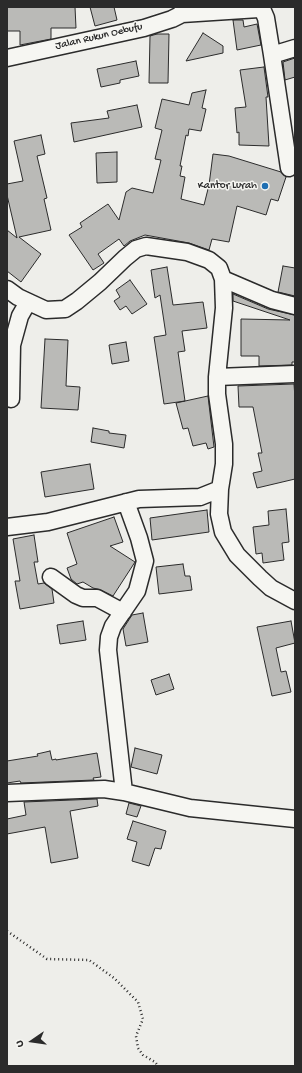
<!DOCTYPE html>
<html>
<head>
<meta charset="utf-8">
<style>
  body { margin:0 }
  #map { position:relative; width:302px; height:1073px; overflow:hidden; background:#eeeeea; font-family:"Gochi Hand",sans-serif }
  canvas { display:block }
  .frame { position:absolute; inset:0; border:8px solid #2b2b2b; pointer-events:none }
  .north { position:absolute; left:12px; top:1021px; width:40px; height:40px; -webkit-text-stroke:3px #f6f6f2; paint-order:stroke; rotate:257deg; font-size:11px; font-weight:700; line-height:16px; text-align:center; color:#2b2b2b }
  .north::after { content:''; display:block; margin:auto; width:14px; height:18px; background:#2b2b2b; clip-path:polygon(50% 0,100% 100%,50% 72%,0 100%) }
</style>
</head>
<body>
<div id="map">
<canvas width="302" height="1073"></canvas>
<div class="frame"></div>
<div class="north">U</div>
</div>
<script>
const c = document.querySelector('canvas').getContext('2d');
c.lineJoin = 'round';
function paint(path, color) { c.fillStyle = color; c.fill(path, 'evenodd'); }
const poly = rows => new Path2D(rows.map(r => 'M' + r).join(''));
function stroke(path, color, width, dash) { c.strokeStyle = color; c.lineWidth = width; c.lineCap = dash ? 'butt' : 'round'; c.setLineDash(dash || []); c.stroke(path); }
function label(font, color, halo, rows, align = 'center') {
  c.font = font + ' "Gochi Hand",sans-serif'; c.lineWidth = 3; c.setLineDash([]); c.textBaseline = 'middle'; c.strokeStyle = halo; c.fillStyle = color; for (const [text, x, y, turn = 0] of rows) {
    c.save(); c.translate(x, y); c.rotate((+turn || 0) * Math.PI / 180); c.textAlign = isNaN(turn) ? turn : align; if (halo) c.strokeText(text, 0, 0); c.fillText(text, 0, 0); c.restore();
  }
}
const building = poly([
  [7,7,75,7,76,28,51,28,51,39,20,45,20,31,7,31,7,7],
  [90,7,114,7,117,20,95,26,90,7],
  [233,20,243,20,244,27,257,24,261,45,237,50,233,20],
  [203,33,223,46,223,53,186,61,203,33],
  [157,34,169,34,168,83,149,83,150,36,157,34],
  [295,58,295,77,285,80,283,62,295,58],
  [136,61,139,76,120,80,120,83,101,87,97,69,136,61],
  [264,67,268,97,266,97,269,146,239,145,239,132,237,133,235,108,246,107,240,70,264,67],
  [206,90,202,108,206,109,201,131,189,129,188,136,186,135,180,166,182,166,180,176,185,177,181,199,204,205,209,185,213,154,229,156,281,172,286,177,278,201,271,199,266,215,237,206,229,242,212,239,209,250,189,243,145,235,130,241,124,246,119,239,98,254,104,263,93,270,69,235,82,227,80,223,108,204,119,220,126,192,132,188,153,193,161,160,155,159,162,130,155,128,162,99,189,105,192,93,206,90],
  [137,105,142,127,74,142,71,123,109,118,107,111,137,105],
  [41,135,45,154,37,156,47,198,44,199,51,230,19,237,41,254,21,282,7,271,7,230,17,238,7,195,7,184,23,181,14,141,41,135],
  [117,152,117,182,97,183,96,153,117,152],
  [283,266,295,268,295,296,278,292,283,266],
  [167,267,173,305,203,302,207,328,182,331,185,351,178,352,185,401,164,404,154,337,166,335,160,295,155,298,151,270,167,267],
  [130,280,147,304,132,314,126,306,120,310,114,301,120,297,116,290,130,280],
  [233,294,268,309,295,315,295,362,292,362,292,365,259,366,259,356,241,356,241,319,290,320,233,301,233,294],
  [45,339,68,340,66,386,80,387,78,410,41,408,45,339],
  [126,342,129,361,112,364,109,345,126,342],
  [294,384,295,398,295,479,257,488,253,473,262,471,258,453,262,453,253,407,239,407,238,386,294,384],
  [208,396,214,447,208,449,206,443,193,446,188,428,183,429,176,403,208,396],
  [93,428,109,431,109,433,126,435,124,448,91,442,93,428],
  [90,464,94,489,45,497,41,472,90,464],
  [286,509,289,542,282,543,284,560,263,563,262,553,256,554,253,527,269,525,268,511,286,509],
  [207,510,209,532,152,540,150,518,207,510],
  [114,517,123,542,110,546,135,562,113,596,101,590,93,588,83,582,77,584,71,579,67,568,77,564,67,533,114,517],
  [34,535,38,562,34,562,38,584,44,583,52,589,54,603,20,609,15,581,20,581,13,539,34,535],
  [183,564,185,576,190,576,192,590,159,594,156,567,183,564],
  [143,613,148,642,126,646,123,629,132,615,143,613],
  [83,621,86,640,60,644,57,625,83,621],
  [291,621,295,643,276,648,281,672,286,671,291,692,272,696,257,627,291,621],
  [169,674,174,689,156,695,151,680,169,674],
  [135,748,162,755,157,774,131,767,135,748],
  [50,751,52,760,56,759,56,760,97,753,101,777,93,778,94,780,21,783,20,781,7,783,7,761,38,756,37,754,50,751],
  [97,799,98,806,70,811,78,858,51,863,45,827,7,834,7,819,26,815,24,802,97,799],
  [129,803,141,806,137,817,126,814,129,803],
  [133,821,166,831,161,849,155,848,149,866,132,861,137,842,127,839,133,821]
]);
const path = poly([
  [7,931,47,959,89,960,114,978,138,1002,143,1019,136,1036,138,1048,143,1055,155,1062,158,1066]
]);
const street = poly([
  [182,14,259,9,263,11,266,18,272,55,295,48],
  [272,55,289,168],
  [7,58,144,28,172,19,182,14,183,7],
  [223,279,272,300,295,306],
  [7,289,18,297,46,310,65,309,77,301,100,282,125,258,136,249,146,246,187,252,209,260,219,268,223,279,224,308,217,377,217,394,224,444,224,464,220,489,219,514,223,532,237,555,260,578,271,588,295,601],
  [217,377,295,374],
  [11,399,12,345,20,316,28,302],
  [7,527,48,522,139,499,200,497,220,489],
  [51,577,76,595,83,598,97,598,123,612],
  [124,792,190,808,295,819],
  [7,793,104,789,124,792,108,650,109,637,113,626,137,591,145,561,139,538,126,502]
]);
const markers = [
  [265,186,4,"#1f6fb2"]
];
const streetNames = [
  ["Jalan Rukun Oebufu",99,37,-13]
];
const poiNames = [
  ["Kantor Lurah",257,186]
];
paint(building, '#babab7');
stroke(building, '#2b2b2b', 1);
stroke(street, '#2b2b2b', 19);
stroke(path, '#2b2b2b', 2.5, [1, 3]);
stroke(street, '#f6f6f2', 16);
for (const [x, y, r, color] of markers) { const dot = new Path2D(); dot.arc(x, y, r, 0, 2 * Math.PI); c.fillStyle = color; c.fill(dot); stroke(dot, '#f6f6f2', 1.5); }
label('11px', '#2b2b2b', '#f6f6f2', streetNames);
label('11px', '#2b2b2b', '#f6f6f2', poiNames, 'right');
</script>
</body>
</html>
